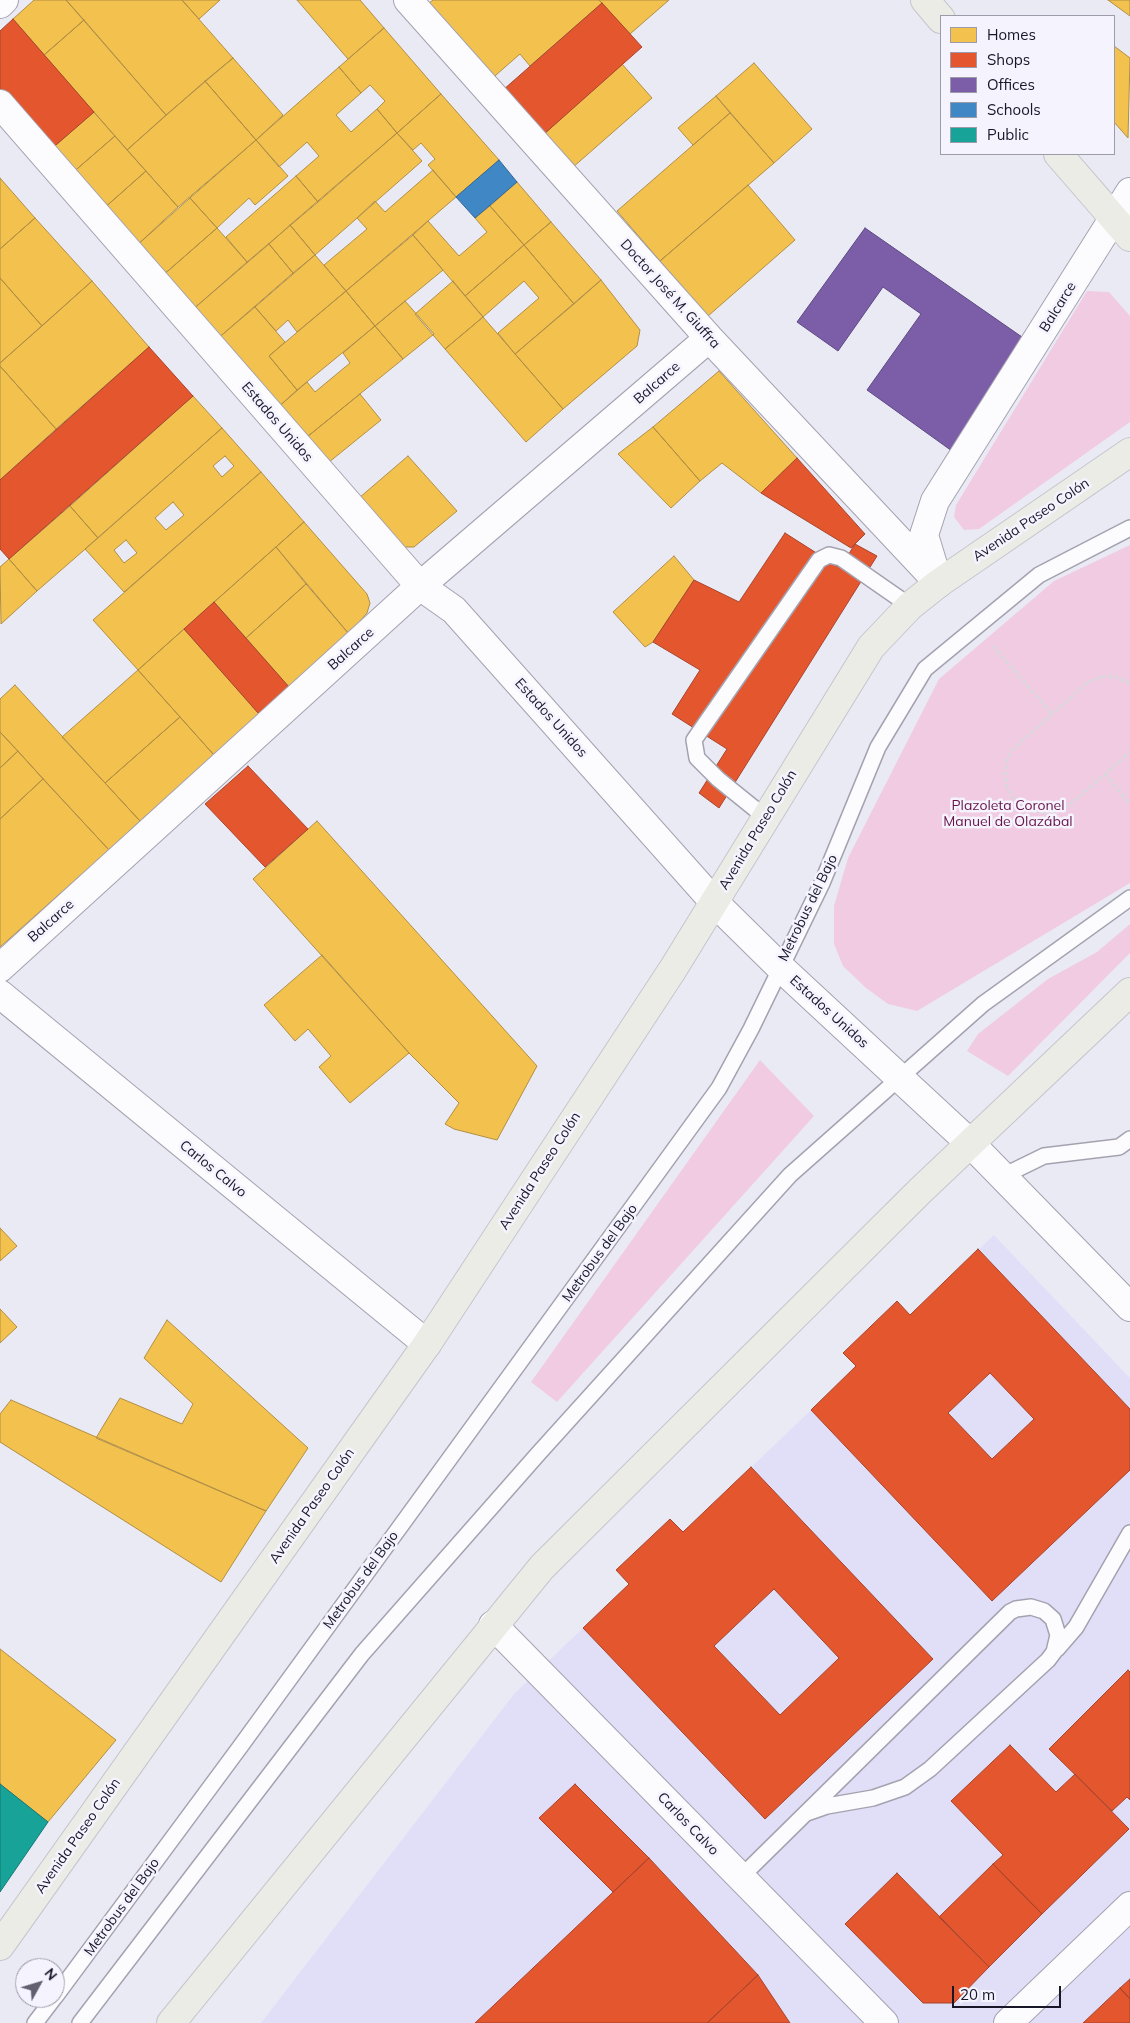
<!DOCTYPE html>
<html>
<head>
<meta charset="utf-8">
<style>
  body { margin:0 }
  #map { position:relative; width:1130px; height:2023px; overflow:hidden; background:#eaeaf5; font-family:Mulish,sans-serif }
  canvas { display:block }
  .legend { position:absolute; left:940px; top:15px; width:175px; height:140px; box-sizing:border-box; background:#f4f3fe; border:1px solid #9c9ba9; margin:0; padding:6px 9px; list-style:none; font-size:15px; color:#181629 }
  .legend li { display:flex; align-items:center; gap:10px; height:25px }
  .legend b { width:25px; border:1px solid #9c9ba9 }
  .north { position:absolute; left:15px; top:1958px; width:50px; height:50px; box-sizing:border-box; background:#f4f3fe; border:1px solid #9c9ba9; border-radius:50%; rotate:51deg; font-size:14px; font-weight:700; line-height:20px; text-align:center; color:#181629 }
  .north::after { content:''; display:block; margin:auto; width:18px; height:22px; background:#626070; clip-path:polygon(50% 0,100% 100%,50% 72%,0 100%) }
  .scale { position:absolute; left:952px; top:1986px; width:109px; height:22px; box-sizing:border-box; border:2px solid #181629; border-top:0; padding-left:6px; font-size:15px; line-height:18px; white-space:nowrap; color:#181629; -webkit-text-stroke:4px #f4f3fe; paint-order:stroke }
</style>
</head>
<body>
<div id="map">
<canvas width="1130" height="2023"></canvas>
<ul class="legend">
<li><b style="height:14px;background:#f2c14e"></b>Homes</li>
<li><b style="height:14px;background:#e4572e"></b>Shops</li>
<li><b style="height:14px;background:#7b5ea7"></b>Offices</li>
<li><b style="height:14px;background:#3f88c5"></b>Schools</li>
<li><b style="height:14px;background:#17a398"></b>Public</li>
</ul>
<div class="north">N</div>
<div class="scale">20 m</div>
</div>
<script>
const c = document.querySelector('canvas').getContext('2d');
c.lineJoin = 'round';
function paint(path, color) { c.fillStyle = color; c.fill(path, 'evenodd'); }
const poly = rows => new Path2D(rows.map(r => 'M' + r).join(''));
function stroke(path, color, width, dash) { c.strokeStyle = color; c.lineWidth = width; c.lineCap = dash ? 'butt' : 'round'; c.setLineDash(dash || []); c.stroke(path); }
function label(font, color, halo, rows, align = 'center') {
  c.font = font + ' Mulish,sans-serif'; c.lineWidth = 5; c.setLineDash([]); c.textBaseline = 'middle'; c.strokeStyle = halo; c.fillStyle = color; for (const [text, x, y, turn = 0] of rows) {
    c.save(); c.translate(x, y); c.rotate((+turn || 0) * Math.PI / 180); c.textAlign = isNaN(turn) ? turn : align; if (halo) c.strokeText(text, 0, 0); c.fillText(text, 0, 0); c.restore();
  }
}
const built = poly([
  [994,1235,1130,1378,1130,2023,261,2023,514,1694]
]);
const green = poly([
  [1087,291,1109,292,1130,316,1130,422,979,529,964,530,954,517,956,505],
  [1130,545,1130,883,917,1011,888,1004,866,988,843,966,834,944,834,906,848,858,939,679,1054,581],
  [1130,924,1130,953,1008,1076,967,1051,978,1034,1048,979,1097,952],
  [760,1060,814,1116,557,1402,531,1382]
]);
const homes = poly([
  [34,0,66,0,84,20,44,55,13,19,34,0],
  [66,0,182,0,233,58,166,115,66,0],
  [182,0,220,0,199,19,182,0],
  [297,0,360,0,384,28,348,59,297,0],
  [433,0,599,0,602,3,530,66,520,54,488,82,423,8,433,0],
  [599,0,669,0,630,34,599,0],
  [1108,0,1130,0,1130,16,1108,0],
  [84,20,166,115,127,150,44,55,84,20],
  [384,28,441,94,397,133,377,109,385,101,370,85,361,93,339,67,384,28],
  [1114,46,1130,58,1128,138,1114,122,1114,46],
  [233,58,283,115,256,140,205,81,233,58],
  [754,63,812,129,774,163,716,96,754,63],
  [622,64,652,98,572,168,543,135,622,64],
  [339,67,361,93,336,115,351,132,377,109,397,133,318,202,296,176,319,156,307,142,279,167,256,140,339,67],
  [205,81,256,140,178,207,127,150,205,81],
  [441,94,499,160,456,197,428,165,435,159,421,143,413,150,397,133,441,94],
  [716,96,730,113,693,145,678,128,716,96],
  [94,112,115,136,70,175,49,151,94,112],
  [730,113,774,163,660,261,617,211,730,113],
  [397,133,422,161,315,255,290,225,397,133],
  [115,136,146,171,102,210,70,175,115,136],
  [256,140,288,176,255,205,249,198,217,228,190,198,256,140],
  [433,170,456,197,346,291,324,265,367,229,357,218,375,201,385,212,433,170],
  [146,171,178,207,134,248,102,210,146,171],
  [296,176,318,202,247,262,226,237,296,176],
  [0,178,35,218,0,249,0,178],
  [517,182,551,222,524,245,490,206,517,182],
  [748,185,795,240,708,316,660,261,748,185],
  [190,198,217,228,161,277,134,248,190,198],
  [490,206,524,245,465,296,413,235,428,221,459,256,487,232,475,218,490,206],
  [35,218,92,281,42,326,0,278,0,249,35,218],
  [551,222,601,280,574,304,524,245,551,222],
  [290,225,315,255,293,273,269,244,290,225],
  [217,228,247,262,191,311,161,277,217,228],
  [413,235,443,270,375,326,346,291,413,235],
  [269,244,293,273,216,340,191,311,269,244],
  [524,245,574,304,515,354,498,333,539,298,524,281,483,317,465,296,524,245],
  [315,255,346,291,297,332,288,320,276,331,255,307,315,255],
  [0,278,42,326,0,363,0,278],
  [601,280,640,330,637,346,563,409,515,354,601,280],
  [92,281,149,347,56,429,0,366,0,363,92,281],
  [453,281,483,317,445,349,415,314,453,281],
  [346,291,375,326,297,390,269,356,346,291],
  [405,301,434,334,403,359,375,326,405,301],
  [255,307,285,342,269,356,297,390,276,409,216,340,255,307],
  [483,317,563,409,526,442,445,349,483,317],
  [375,326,403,359,302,441,276,409,307,382,315,392,350,363,343,353,375,326],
  [0,366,56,429,0,480,0,366],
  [719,371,797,458,761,493,722,463,700,481,653,427,719,371],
  [360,394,381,420,323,467,302,441,360,394],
  [193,396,222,428,98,538,70,506,193,396],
  [653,427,700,481,671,508,618,454,653,427],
  [222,428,261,472,124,592,85,549,222,428],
  [225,456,234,466,222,477,213,466,225,456],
  [173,502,184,515,166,530,155,518,173,502],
  [126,540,137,553,124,563,114,550,126,540],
  [408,456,457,511,414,547,405,547,359,498,408,456],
  [261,472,304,522,138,670,93,620,261,472],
  [70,506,98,538,37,591,9,559,70,506],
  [304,522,367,594,370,603,367,613,349,634,276,547,304,522],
  [276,547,306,584,246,638,214,602,276,547],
  [674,556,694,580,653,642,645,647,613,612,674,556],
  [9,559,37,591,1,624,0,567,9,559],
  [306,584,349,634,289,687,246,638,306,584],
  [184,629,259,714,214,755,138,670,184,629],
  [138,670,180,717,105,783,62,737,138,670],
  [15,685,140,821,109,850,0,732,0,699,15,685],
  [180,717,214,755,140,821,105,783,180,717],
  [0,732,18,751,0,768,0,732],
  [18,751,43,779,0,819,0,768,18,751],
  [43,779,109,850,0,947,0,819,43,779],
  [317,821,537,1066,497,1140,454,1129,445,1124,459,1103,409,1053,253,879,317,821],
  [322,955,409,1053,350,1103,319,1067,331,1056,308,1029,295,1041,264,1005,322,955],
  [0,1228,17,1246,0,1261,0,1228],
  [0,1309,17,1327,0,1343,0,1309],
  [167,1320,308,1448,266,1511,96,1438,120,1398,182,1424,193,1404,144,1358,167,1320],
  [11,1400,266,1511,221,1582,0,1442,0,1414,11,1400],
  [0,1649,116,1740,48,1822,0,1784,0,1649]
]);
const shops = poly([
  [602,3,642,47,543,135,503,90,602,3],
  [13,19,94,112,49,151,0,91,0,31,13,19],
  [149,347,193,396,9,559,0,549,0,480,149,347],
  [797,458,865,534,851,548,761,493,797,458],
  [785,533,840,568,855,544,877,556,719,808,699,793,727,749,672,714,700,670,653,642,694,580,739,602,785,533],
  [214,602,289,687,259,714,184,629,214,602],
  [248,766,308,829,265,867,205,804,248,766],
  [978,1249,1130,1409,1130,1470,992,1601,811,1410,856,1366,843,1353,897,1301,910,1315,978,1249],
  [990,1373,1034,1419,992,1459,948,1413,990,1373],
  [751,1467,933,1659,765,1819,583,1628,629,1584,616,1570,670,1519,683,1532,751,1467],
  [774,1589,839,1658,780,1715,714,1646,774,1589],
  [1128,1670,1130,1672,1130,1800,1127,1797,1112,1811,1049,1749,1128,1670],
  [1010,1745,1056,1792,1075,1774,1129,1829,1042,1914,993,1864,1003,1855,951,1801,1010,1745],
  [575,1784,649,1858,613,1892,539,1818,575,1784],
  [649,1858,758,1975,707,2023,475,2023,649,1858],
  [993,1864,1042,1914,989,1967,939,1917,993,1864],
  [897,1873,989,1967,954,2003,923,2003,845,1924,897,1873],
  [758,1975,790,2023,707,2023,758,1975],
  [1130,1979,1130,1999,1120,1988,1130,1979],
  [1120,1988,1130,1999,1130,2023,1083,2023,1120,1988]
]);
const offices = poly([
  [865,228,1022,337,952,451,867,390,921,314,883,287,838,351,797,322,865,228]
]);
const schools = poly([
  [499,160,517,182,475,218,456,197,499,160]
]);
const public = poly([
  [0,1784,48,1822,0,1892,0,1784]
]);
const path = poly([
  [993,646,1052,714],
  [1130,683,1113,676,1100,677,1087,683,1013,749,1007,760,1005,774,1007,788,1014,799,1024,807,1036,812,1049,813,1061,810,1072,803,1130,752],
  [1105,774,1130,804]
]);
const service = poly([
  [765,817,718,779,697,758,694,740,819,560,829,555,841,558,910,606],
  [1003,1176,1044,1156,1119,1147,1130,1139],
  [1057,1649,1076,1627,1130,1533],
  [741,1877,1010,1612,1016,1609,1031,1607,1044,1611,1053,1619,1058,1635,1054,1652,1048,1660,930,1769,905,1787,873,1798,827,1806,807,1813],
  [55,1997,240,1747,719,1088,751,1029,822,883,878,747,925,669,1039,575,1130,528],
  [35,2023,54,1998],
  [80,2023,362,1654,538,1454,790,1175,983,1004,1130,898]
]);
const minor = poly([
  [408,0,709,338,939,583],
  [0,4,4,0],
  [0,104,420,586,454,610,715,903,780,967,971,1144,1130,1307],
  [937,578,924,535,935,501,1130,192],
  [0,968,420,586,709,338],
  [0,994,427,1344],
  [493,1625,884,2023]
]);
const tertiary = poly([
  [1008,2023,1130,1906]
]);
const primary = poly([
  [925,0,941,19],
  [1058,154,1130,237],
  [0,1946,427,1344,673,969,871,647,910,606,939,583,1130,452],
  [171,2023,542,1567,920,1191,1130,992]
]);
const streetNames = [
  ["Doctor José M. Giuffra",670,294,48],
  ["Balcarce",1058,307,-58],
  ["Balcarce",657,383,-41],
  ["Estados Unidos",277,422,49],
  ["Avenida Paseo Colón",1031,520,-34],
  ["Balcarce",351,649,-42],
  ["Estados Unidos",551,718,48],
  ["Avenida Paseo Colón",758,830,-59],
  ["Metrobus del Bajo",808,908,-64],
  ["Balcarce",51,921,-42],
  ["Estados Unidos",829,1012,42],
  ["Carlos Calvo",213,1169,39],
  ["Avenida Paseo Colón",540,1171,-57],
  ["Metrobus del Bajo",600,1253,-54],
  ["Avenida Paseo Colón",312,1506,-55],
  ["Metrobus del Bajo",361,1580,-54],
  ["Carlos Calvo",688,1824,46],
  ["Avenida Paseo Colón",78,1836,-55],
  ["Metrobus del Bajo",122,1907,-54]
];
const parkNames = [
  ["Plazoleta Coronel",1008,806],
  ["Manuel de Olazábal",1008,822]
];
paint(built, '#e1dff8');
paint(green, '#f1cbe2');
paint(homes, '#f2c14e');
stroke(homes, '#b18e43', 1);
paint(shops, '#e4572e');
stroke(shops, '#a7442c', 1);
paint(offices, '#7b5ea7');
stroke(offices, '#5d4881', 1);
paint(schools, '#3f88c5');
stroke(schools, '#336696', 1);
paint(public, '#17a398');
stroke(public, '#177977', 1);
stroke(service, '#a4a2b0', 18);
stroke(minor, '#a4a2b0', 30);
stroke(tertiary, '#a4a2b0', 30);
stroke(primary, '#c5c5cc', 30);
stroke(path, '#d8d8dc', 3, [4, 2.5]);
stroke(service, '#fcfcfe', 15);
stroke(minor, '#fcfcfe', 28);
stroke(tertiary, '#fcfcfe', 28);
stroke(primary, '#ecece7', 28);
label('14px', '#181629', '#f4f3fe', streetNames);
label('14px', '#681446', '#f4f3fe', parkNames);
</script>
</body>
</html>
